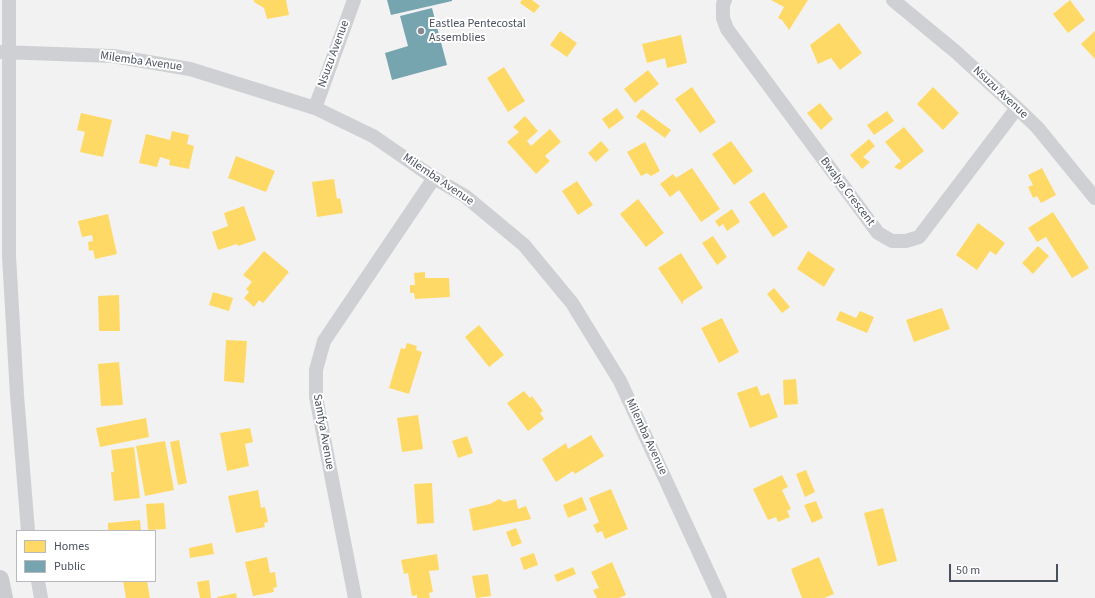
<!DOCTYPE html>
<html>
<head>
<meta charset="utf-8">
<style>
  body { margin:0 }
  #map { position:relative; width:1095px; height:598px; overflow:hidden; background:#f2f2f2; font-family:"Source Sans 3",sans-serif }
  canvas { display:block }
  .legend { position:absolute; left:16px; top:530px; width:140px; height:52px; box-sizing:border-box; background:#fff; border:1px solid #b7b9bf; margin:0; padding:5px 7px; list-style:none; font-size:12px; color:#4a515e }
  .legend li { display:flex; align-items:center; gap:8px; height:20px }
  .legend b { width:20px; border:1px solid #b7b9bf }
  .scale { position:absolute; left:949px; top:564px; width:109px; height:18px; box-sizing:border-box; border:2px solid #4a515e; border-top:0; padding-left:5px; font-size:12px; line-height:14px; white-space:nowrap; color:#4a515e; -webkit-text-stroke:3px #fff; paint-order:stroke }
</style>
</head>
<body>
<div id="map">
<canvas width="1095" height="598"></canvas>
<ul class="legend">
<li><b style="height:11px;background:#ffd966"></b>Homes</li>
<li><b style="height:11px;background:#76a5af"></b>Public</li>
</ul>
<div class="scale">50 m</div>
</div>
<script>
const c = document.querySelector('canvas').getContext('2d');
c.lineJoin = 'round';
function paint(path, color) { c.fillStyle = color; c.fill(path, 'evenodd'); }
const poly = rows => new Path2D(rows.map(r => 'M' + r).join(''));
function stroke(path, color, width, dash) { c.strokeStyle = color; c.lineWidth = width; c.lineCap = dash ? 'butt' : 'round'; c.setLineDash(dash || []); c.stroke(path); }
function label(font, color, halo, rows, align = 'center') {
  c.font = font + ' "Source Sans 3",sans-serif'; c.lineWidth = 4; c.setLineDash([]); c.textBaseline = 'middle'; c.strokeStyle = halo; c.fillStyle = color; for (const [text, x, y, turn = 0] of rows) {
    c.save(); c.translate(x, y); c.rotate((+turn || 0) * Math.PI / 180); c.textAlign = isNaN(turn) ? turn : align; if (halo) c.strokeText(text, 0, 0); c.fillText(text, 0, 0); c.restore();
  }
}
const homes = poly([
  [254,0,286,0,289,15,267,19,264,8,254,2],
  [522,0,532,0,540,6,534,13,520,3],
  [771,0,808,0,789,30,782,20,778,18,784,7],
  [1070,0,1085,20,1068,33,1053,14],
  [839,23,862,53,840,70,831,58,818,64,810,45],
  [560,31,577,43,567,57,550,45],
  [1095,31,1095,59,1081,44],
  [681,35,687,63,667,68,665,58,647,63,642,44],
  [504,67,525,101,508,112,487,78],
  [648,70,659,84,635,103,624,89],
  [692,87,716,122,700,133,675,99],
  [933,87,959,113,943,130,917,104],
  [820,103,833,119,821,130,807,113],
  [617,108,624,118,609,129,602,119],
  [642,109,671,130,665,138,636,117],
  [887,111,894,121,874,135,867,125],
  [81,113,112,120,103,157,80,152,85,132,77,130],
  [525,116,538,131,527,141,531,146,550,129,561,142,545,156,550,161,536,174,507,142,519,132,513,127],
  [904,127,924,151,900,170,894,167,901,161,885,142],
  [172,131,189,135,187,144,194,146,189,169,169,165,170,160,160,157,157,167,139,163,146,134,170,140],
  [869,139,875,146,863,157,870,162,862,169,850,155],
  [601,141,609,150,596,162,588,153],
  [731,141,753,171,734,185,712,154],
  [645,142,660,171,651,176,647,173,641,176,627,152],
  [236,156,275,171,266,192,228,178],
  [692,168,720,209,701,222,679,190,670,197,660,184,673,174,676,178],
  [1042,168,1056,195,1041,203,1037,196,1033,198,1028,187,1033,185,1028,175],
  [334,179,337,199,340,198,343,213,317,217,312,182],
  [577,181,593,205,578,215,562,191],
  [764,192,788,227,773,237,749,202],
  [638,199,664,233,646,247,620,214],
  [244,206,256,240,238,246,237,244,218,250,212,232,228,226,224,213],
  [732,209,740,222,727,231,723,224,719,227,715,221],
  [1053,212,1089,268,1072,278,1046,237,1037,242,1028,228],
  [108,214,117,254,95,259,93,250,89,251,88,242,93,241,92,235,82,237,78,221],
  [978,223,1005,243,996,255,990,251,977,270,956,255],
  [713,236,727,257,717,265,702,243],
  [1038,246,1049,256,1033,274,1022,263],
  [264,251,289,272,263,303,259,300,254,307,244,298,249,292,246,289,252,282,243,275],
  [808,251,835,269,824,287,797,269],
  [681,253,703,288,683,301,683,305,658,268],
  [425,272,425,278,449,278,450,297,415,299,414,293,410,293,410,285,415,285,414,273],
  [774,288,790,307,782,313,767,294],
  [213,292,233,298,229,311,209,305],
  [119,295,120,331,99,331,98,296],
  [942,308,950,329,914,342,906,320],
  [840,311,856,318,860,311,874,317,867,333,836,320],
  [722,318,739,352,719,363,701,328],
  [479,325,504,355,489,367,465,337],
  [226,340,247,341,244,383,224,381],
  [407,343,417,346,416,350,422,352,409,394,389,388,401,348,405,349],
  [119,362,123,405,101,406,98,364],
  [796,379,798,404,784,405,783,380],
  [757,386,761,396,769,393,778,417,750,428,737,393],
  [524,391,530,398,532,396,543,411,540,413,544,419,528,431,507,403],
  [418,415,423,449,402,452,397,418],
  [146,418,149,437,100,447,96,428],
  [250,428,253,442,245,444,249,466,227,471,220,433],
  [591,435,604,456,575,474,573,471,556,482,542,459,566,443,568,449],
  [467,436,473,453,458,458,452,441],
  [179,440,187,483,178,485,170,442],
  [165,441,174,490,145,496,136,446],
  [134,447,140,498,114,501,111,472,114,472,111,450],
  [806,470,815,492,805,497,796,474],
  [782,475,788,487,782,490,791,509,787,511,790,517,778,522,776,517,768,520,753,489],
  [432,483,434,523,417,524,414,484],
  [611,489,628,529,605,539,602,531,597,533,593,525,599,522,589,498],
  [258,490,261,508,265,507,268,522,264,523,265,527,236,533,228,496],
  [582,497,587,510,568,518,563,505],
  [499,499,504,502,516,499,518,509,526,506,531,519,473,531,469,509,490,504],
  [816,501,823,518,812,523,804,505],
  [164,503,166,529,148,530,146,504],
  [883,508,897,561,878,566,864,513],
  [140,520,141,531,108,531,108,523],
  [516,528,522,543,512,547,506,532],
  [212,543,214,554,190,558,189,548],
  [534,553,538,565,524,570,520,558],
  [437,554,439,570,429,571,433,592,429,593,430,598,417,598,417,595,412,596,408,573,404,574,401,560],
  [267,557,270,573,275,572,277,587,273,588,274,592,253,596,245,562],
  [819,557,834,594,824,598,802,598,791,569],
  [612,562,626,595,619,598,597,598,593,590,599,588,591,572],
  [573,567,576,574,557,582,554,575],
  [488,574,491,596,476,598,472,576],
  [209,580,211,598,200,598,197,582],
  [123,581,147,581,150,598,126,598],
  [236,593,237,598,217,598,217,597]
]);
const public = poly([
  [387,0,452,0,452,1,391,15],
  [432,8,447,65,392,80,385,53,408,46,400,16]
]);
const minor = poly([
  [9,0,9,256,17,395,28,531],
  [725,0,723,4,723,18,727,29,878,233,892,241,906,241,919,237,1017,108],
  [893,0,956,52,1017,108,1037,127,1095,198],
  [0,52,113,56,190,69,315,108,373,136,434,178,465,196,524,245,572,303,620,381,720,598],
  [315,108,354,0],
  [38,581,41,598],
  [355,598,316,397,316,370,324,341,434,178]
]);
const major = poly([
  [0,579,4,598]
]);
const markers = [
  [421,31,4,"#858992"]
];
const poiNames = [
  ["Eastlea Pentecostal",429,24],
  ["Assemblies",429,38]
];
const streetNames = [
  ["Nsuzu Avenue",334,54,-70],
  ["Milemba Avenue",141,62,8],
  ["Nsuzu Avenue",1000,93,43],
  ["Milemba Avenue",438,180,34],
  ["Bwalya Crescent",847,192,53],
  ["Samfya Avenue",323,432,80],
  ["Milemba Avenue",646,437,65]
];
paint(homes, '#ffd966');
paint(public, '#76a5af');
stroke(minor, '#ced0d3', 14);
stroke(major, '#caccd0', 18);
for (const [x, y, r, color] of markers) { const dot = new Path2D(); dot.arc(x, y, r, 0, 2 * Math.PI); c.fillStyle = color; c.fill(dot); stroke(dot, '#fff', 1.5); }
label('12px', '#4a515e', '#fff', poiNames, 'left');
label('12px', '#4a515e', '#fff', streetNames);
</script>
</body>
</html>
